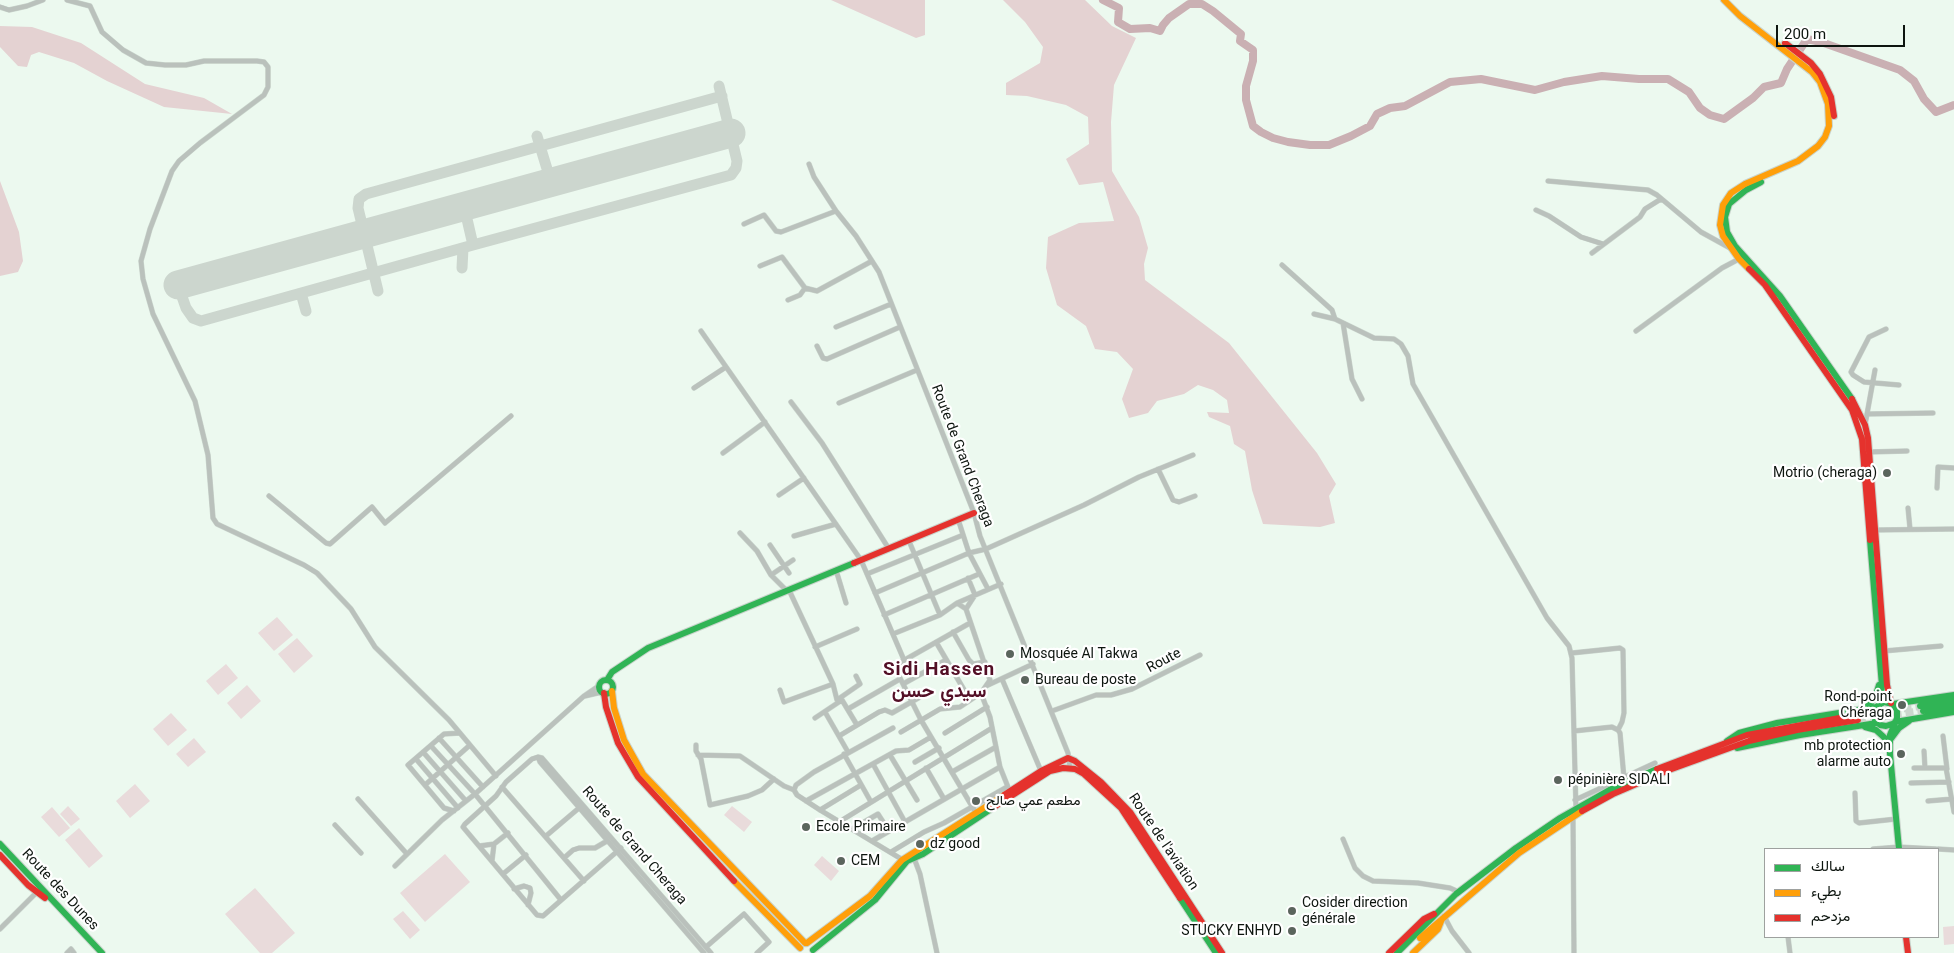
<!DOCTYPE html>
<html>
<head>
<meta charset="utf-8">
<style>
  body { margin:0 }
  #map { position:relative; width:1954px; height:953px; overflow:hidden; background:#ecf9ef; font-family:Roboto,Vazirmatn,sans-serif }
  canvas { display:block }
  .legend { position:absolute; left:1764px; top:848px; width:175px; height:90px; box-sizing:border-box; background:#fff; border:1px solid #9ea19f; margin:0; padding:6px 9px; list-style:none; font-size:15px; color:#0d150f }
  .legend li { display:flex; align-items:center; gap:10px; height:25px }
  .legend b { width:25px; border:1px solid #9ea19f }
  .scale { position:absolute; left:1776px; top:25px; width:129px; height:22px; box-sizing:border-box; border:2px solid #0d150f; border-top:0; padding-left:6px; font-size:15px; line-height:18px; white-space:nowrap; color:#0d150f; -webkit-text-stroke:4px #fff; paint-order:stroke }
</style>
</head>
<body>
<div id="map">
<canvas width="1954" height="953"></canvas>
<ul class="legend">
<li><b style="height:6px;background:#30b455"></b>سالك</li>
<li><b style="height:6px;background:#ff9f0a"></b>بطيء</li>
<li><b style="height:6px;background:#e5322d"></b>مزدحم</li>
</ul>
<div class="scale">200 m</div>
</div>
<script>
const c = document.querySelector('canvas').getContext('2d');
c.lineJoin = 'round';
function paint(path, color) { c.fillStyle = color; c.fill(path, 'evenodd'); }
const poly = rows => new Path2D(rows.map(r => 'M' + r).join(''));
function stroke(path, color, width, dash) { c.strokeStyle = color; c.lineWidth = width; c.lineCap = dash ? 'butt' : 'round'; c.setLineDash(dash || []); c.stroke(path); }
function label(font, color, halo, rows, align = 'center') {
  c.font = font + ' Roboto,Vazirmatn,sans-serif'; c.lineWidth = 4.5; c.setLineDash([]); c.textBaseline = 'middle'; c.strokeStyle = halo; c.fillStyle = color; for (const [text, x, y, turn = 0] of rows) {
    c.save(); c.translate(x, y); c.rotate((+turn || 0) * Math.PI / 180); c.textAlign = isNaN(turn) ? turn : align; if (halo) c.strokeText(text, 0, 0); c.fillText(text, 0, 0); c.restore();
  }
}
const green = poly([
  [277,617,293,635,274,651,258,633],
  [297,638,313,656,294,673,278,654],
  [226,664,238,678,218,695,206,681],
  [247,685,261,701,241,719,227,703],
  [171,713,187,730,168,746,153,729],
  [194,738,206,752,188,767,176,754],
  [135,784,150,801,130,818,116,801],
  [68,806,80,819,71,826,60,814],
  [732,806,752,822,744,832,724,815],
  [52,807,70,828,59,837,41,817],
  [79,828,103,856,89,868,65,840],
  [445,854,470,882,425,922,400,893],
  [822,856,839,871,831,881,814,865],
  [255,888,295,933,272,953,260,953,225,914],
  [403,911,420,930,410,939,393,919],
  [1954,926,1954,944,1944,945,1943,927]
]);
const forest = poly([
  [831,0,925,0,925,35,916,38],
  [1003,0,1085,0,1112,26,1136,38,1114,85,1111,122,1112,171,1139,217,1148,248,1144,264,1145,280,1229,343,1317,453,1336,484,1329,496,1335,523,1320,527,1263,524,1252,490,1245,451,1234,444,1230,426,1209,417,1207,412,1229,413,1227,400,1213,390,1198,385,1184,394,1157,401,1148,413,1129,418,1122,399,1133,369,1117,352,1095,349,1086,326,1057,305,1046,268,1048,237,1079,223,1114,221,1103,182,1079,185,1066,159,1089,144,1088,117,1066,105,1027,96,1006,95,1006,83,1040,63,1043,47,1025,22],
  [0,26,32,27,81,43,145,84,204,98,232,114,164,107,107,81,74,63,39,52,31,55,27,67,18,66,0,47],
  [0,181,19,232,23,261,18,272,0,276]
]);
const river = poly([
  [1103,0,1119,8,1118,22,1130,29,1150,28,1160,31,1163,25,1169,18,1189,4,1202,4,1213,11,1241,34,1240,41,1253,50,1253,61,1246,86,1246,100,1253,126,1261,132,1273,138,1288,142,1310,145,1329,145,1351,136,1370,126,1377,114,1390,108,1405,106,1450,82,1481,79,1535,90,1564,82,1602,76,1639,79,1668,79,1689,92,1700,108,1710,115,1724,119,1753,98,1764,87,1781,83,1787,69,1807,39,1821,42,1900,70,1914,81,1924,99,1936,112,1954,105]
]);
const taxiway = poly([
  [537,136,551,182],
  [464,206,473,245],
  [462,268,463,248],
  [178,285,186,308,193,318,201,321,473,245,731,175,736,168,737,161,719,86],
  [378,291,358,208,359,199,366,194,722,96],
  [301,293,306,311]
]);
const runway = poly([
  [178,285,731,133]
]);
const highwayTunnel = poly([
  [1856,715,1920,706],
  [1858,720,1923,711]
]);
const street = poly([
  [67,0,90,6,102,32,123,50,146,63,165,65,186,65,204,61,257,61,264,62,268,67,268,87,264,95,200,143,179,161,172,171,150,229,141,261,143,279,153,314,195,401,208,455,213,518,217,524,304,565,317,573,351,609,375,647,449,720,496,776],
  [0,7,9,10,27,6,43,0],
  [809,164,814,177,836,211,856,236,879,272,974,513,980,536,1068,753,1070,768],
  [1548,181,1648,190,1657,195,1701,232,1730,248],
  [1536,210,1549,216,1581,237,1603,244],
  [744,224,764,215,776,231,781,232,836,211],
  [1592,253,1640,217,1645,209,1661,199],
  [1282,265,1332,310,1335,319],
  [760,266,782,257,805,288,817,291,872,261],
  [788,300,800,295,805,288],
  [1314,314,1335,319,1374,338,1394,339,1401,344,1408,356,1413,384,1547,618,1569,646,1572,658,1576,809],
  [1343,323,1352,379,1362,399],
  [836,327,891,304],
  [1886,329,1869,337,1851,372,1853,375,1864,382,1899,385],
  [701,331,861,560,904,660],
  [1636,331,1722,268,1739,259],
  [817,346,823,358,827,359,900,327],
  [694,388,726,367],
  [791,402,822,443,889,549],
  [839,403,917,370],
  [1867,414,1933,413],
  [1865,425,1875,370],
  [1869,452,1907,451],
  [723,453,765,422],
  [1158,469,1173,500,1179,502,1195,496],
  [1937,488,1938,467,1954,468],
  [779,495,804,478],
  [269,496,326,543,330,544,372,507,385,523,511,416],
  [1908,508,1910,529],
  [958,519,969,553,988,589],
  [1875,530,1954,529],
  [740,533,757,551,771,575,787,591],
  [794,536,836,524],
  [909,541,940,615],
  [770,545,789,573],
  [836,570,846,603],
  [867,574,963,535],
  [771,575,793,560],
  [968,578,975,595,966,609,990,680,981,693,990,717,1000,767,1010,792],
  [789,590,833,684,837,700,860,684,856,676],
  [875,593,969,553,986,549,1084,505,1139,477,1193,455],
  [957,603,1001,584],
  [884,615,979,574],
  [970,623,894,666,921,720,976,813],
  [953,632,969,660,973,664,985,662],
  [893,634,940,615,957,603,966,609],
  [936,642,970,700],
  [815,647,857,629],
  [1884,651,1941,646],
  [1572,653,1620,648,1623,650,1624,713,1622,722,1618,730],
  [1002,679,1041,771],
  [903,684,946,660],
  [986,686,1033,664],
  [780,690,784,702,833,684],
  [585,696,602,692],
  [848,709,900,679],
  [1052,711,1096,695,1111,695,1132,689,1200,655],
  [825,712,848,752],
  [815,718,842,700,857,725],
  [893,728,814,772,796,785,794,790,797,795,820,810,903,860],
  [1574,731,1612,727,1618,730,1620,733,1624,778],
  [901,732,940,709,960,707,981,693],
  [945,733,987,707],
  [839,736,879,712,885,710,892,713,927,693],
  [1943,736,1947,769],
  [439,738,483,787],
  [696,745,696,751,701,759,710,805,748,796,762,790,774,779],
  [431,746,475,794,561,900],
  [1924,751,1925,768],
  [423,752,466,801],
  [844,754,871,802],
  [698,755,740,756,784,786,794,790],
  [890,755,917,800],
  [538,757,532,759,506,782,496,796,465,824,463,827,537,915,543,916,621,848],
  [538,757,542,758,711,953],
  [538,757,540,762,704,953],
  [416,759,458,808],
  [915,762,939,748],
  [873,764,905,822],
  [926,768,944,799],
  [1914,768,1946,768,1954,812],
  [952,772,996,747],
  [1911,783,1949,782],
  [425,785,470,745],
  [502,787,584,881],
  [1855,793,1856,821,1859,823,1896,819],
  [358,799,407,854],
  [1575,800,1655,763],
  [806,801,896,751,909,750,931,737],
  [1928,801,1952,799],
  [820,810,861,785],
  [454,811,444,808,408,765,444,734,460,733],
  [1573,816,1574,953],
  [839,822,992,728],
  [335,825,361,853],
  [852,829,878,814,889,831],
  [546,836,579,808],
  [1343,839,1355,868,1363,876,1373,881,1418,883,1450,888,1459,892],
  [872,841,1000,767],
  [479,846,494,844,508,833],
  [1873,849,1899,847,1936,849],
  [1938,849,1954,850],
  [891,852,924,832,944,823,1007,787],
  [564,858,573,850,579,848,595,848,607,841],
  [914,858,920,874,937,953],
  [492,861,494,844],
  [395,866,442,820,475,794,584,696,600,685],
  [503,874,526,855],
  [514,889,524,886,530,888,531,893,528,905],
  [1444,916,1452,931,1469,953],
  [0,929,38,891],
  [1788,937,1790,953],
  [706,947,744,914,769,942,757,953],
  [67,953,71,949,74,953]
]);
const fast = poly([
  [1761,182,1746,190,1729,204,1725,217,1727,232,1735,246,1780,296,1852,399],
  [1870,540,1882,686,1880,704],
  [607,680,612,672,648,648,854,563],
  '599 687a7 7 0 1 1 14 0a7 7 0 1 1-14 0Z',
  [1920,706,1954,701],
  [1876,707,1874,714,1875,720,1880,725,1886,726,1895,723,1897,718,1897,710,1893,704],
  [1865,709,1875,698,1879,685],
  [1923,711,1954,707],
  [1895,722,1954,712],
  [1895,723,1890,735,1890,754,1899,849],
  [1865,727,1876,730,1887,740],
  [1890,740,1899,728,1909,721],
  [1727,741,1739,733,1777,723,1876,707,1884,702,1893,704,1954,695],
  [1737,748,1800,735,1877,723],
  [0,844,102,953],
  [1180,898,1216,953],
  [813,950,875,900,907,861,923,854,991,809],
  [1397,953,1456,894,1516,848,1560,818,1611,789,1657,769]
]);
const slow = poly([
  [1724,0,1740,16,1812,72,1820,82,1828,104,1829,126,1825,137,1818,146,1798,161,1745,184,1731,193,1723,205,1720,225,1723,236,1739,259,1749,269],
  [612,691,614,708,624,740,643,774,805,943],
  [734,881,800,948],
  [1420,938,1519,853,1582,811],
  [807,943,870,896,902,860,1004,795],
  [1413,953,1438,929,1442,919]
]);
const jam = poly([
  [1785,43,1811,63,1820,74,1831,97,1834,116],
  [1749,269,1765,285,1852,410,1862,439,1870,540],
  [1852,399,1865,425,1868,438,1887,685,1891,703],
  [854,563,974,513],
  [604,693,606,707,618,743,638,777,734,881],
  [1657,769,1747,735,1856,715],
  [1004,795,1041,771,1068,758,1075,761,1101,782,1130,812,1222,953],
  [991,809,1050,771,1063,768,1075,769,1084,774,1121,808,1180,898],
  [1582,811,1613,794,1669,770,1749,741,1797,730,1858,720],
  [0,855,28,885,45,898],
  [1906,937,1908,953],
  [1389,953,1424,919,1434,914]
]);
const markers = [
  [1887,473,5,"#5b655d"],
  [1010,654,5,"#5b655d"],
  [1025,680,5,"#5b655d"],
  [1902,705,5,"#5b655d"],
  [1901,754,5,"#5b655d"],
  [1558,780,5,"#5b655d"],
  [976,801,5,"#5b655d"],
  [806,827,5,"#5b655d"],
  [920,844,5,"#5b655d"],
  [841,861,5,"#5b655d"],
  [1292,911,5,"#5b655d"],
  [1292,931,5,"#5b655d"]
];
const streetNames = [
  ["Route de Grand Cheraga",962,456,69],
  ["Route",1164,661,-28],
  ["Route de l'aviation",1163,842,56],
  ["Route de Grand Cheraga",634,846,49],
  ["Route des Dunes",60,890,47]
];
const poiNames = [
  ["Motrio (cheraga)",1877,473,"right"],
  ["Mosquée Al Takwa",1020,654],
  ["Bureau de poste",1035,680],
  ["Rond-point",1892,697,"right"],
  ["Chéraga",1892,713,"right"],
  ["mb protection",1891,746,"right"],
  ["alarme auto",1891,762,"right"],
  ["pépinière SIDALI",1568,780],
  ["مطعم عمي صالح",986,801],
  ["Ecole Primaire",816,827],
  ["dz good",930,844],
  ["CEM",851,861],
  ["Cosider direction",1302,903],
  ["générale",1302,919],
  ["STUCKY ENHYD",1282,931,"right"]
];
const districtNames = [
  ["Sidi Hassen",939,670],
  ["سيدي حسن",939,692]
];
paint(green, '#e9dbdb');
paint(forest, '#e4d2d2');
stroke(river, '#cab0b3', 8);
stroke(taxiway, '#ccd6ce', 11);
stroke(runway, '#ccd6ce', 29);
stroke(highwayTunnel, '#cbd7cd', 8, [8, 4]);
stroke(street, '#c9d4cc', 5.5);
stroke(fast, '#c9d4cc', 8);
stroke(slow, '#c9d4cc', 8);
stroke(jam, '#c9d4cc', 8);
stroke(street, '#bac1bc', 4.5);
stroke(fast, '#30b455', 6);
stroke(slow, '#ff9f0a', 6);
stroke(jam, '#e5322d', 6);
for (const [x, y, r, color] of markers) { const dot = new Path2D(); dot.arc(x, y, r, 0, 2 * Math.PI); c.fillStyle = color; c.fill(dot); stroke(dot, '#fff', 2); }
label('14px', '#0d150f', '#fff', streetNames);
label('14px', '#0d150f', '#fff', poiNames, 'left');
c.letterSpacing = '1px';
label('bold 19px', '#530f26', '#fff', districtNames);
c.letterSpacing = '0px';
</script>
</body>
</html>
